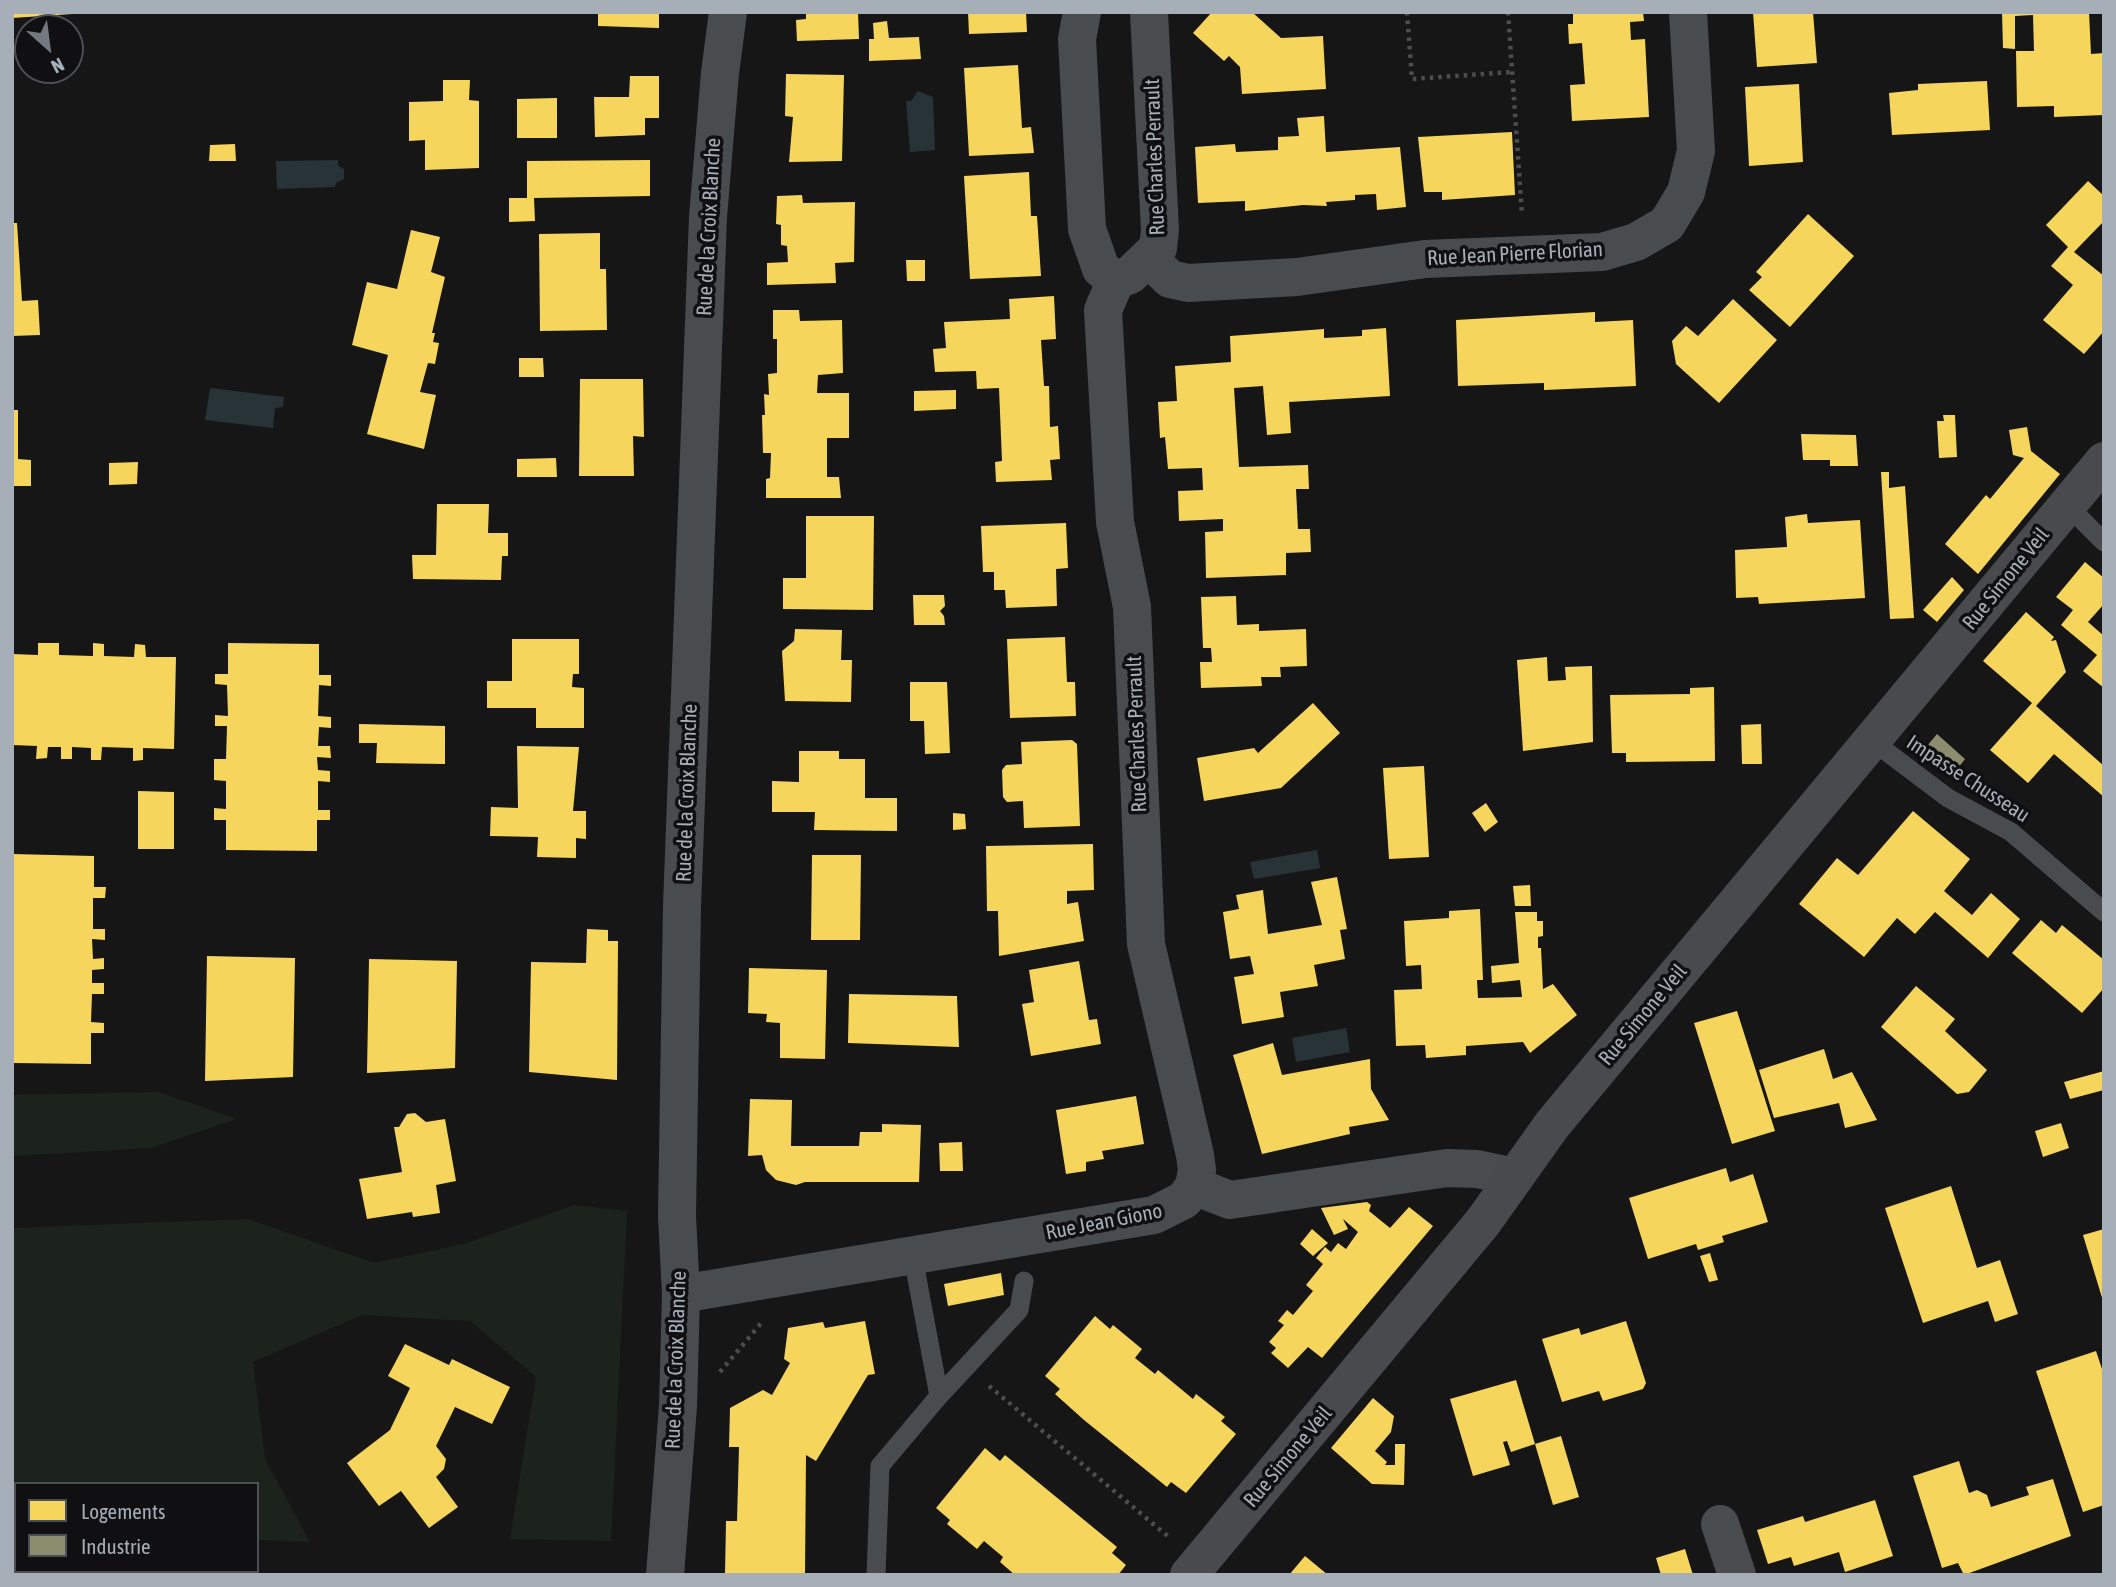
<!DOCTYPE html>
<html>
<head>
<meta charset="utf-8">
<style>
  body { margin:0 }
  #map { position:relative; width:2116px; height:1587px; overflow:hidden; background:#161616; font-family:"Asap Condensed",sans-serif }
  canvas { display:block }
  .frame { position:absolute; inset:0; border:14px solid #a6aeb8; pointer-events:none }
  .legend { position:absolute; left:14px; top:1482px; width:245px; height:91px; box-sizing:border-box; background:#101012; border:2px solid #4c4f54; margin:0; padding:9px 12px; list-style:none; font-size:21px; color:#a6aeb8 }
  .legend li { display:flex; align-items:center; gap:14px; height:35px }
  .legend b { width:35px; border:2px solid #4c4f54 }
  .north { position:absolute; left:14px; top:14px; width:70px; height:70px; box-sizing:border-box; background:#101012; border:2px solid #4c4f54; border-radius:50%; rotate:152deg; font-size:19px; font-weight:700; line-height:28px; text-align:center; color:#a6aeb8 }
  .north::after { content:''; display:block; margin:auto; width:24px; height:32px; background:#74797f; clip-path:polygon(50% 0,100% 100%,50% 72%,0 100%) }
</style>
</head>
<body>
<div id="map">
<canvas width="2116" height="1587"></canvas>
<div class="frame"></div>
<ul class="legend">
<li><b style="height:19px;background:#f6d55c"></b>Logements</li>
<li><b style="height:19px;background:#8c8c6e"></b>Industrie</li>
</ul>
<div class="north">N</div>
</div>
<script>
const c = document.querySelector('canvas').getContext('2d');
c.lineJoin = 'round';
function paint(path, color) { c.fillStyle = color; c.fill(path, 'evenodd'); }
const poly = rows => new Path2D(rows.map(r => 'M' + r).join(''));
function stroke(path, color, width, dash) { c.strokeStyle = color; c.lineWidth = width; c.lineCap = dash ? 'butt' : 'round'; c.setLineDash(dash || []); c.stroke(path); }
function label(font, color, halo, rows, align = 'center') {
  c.font = font + ' "Asap Condensed",sans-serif'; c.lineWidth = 7; c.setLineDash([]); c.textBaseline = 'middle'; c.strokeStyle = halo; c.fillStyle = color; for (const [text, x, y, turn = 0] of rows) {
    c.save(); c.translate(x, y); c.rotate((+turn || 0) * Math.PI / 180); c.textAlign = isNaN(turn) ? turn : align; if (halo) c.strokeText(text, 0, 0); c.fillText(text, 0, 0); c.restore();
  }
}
const green = poly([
  [159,1092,237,1119,151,1148,12,1156,12,1095],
  [574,1205,627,1211,611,1541,510,1539,536,1377,470,1321,362,1315,253,1362,265,1459,310,1542,257,1540,257,1484,16,1484,16,1532,12,1532,12,1228,248,1219,374,1263,464,1244]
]);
const water = poly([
  [918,91,933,97,935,150,910,152,906,101,911,101],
  [338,160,338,166,344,169,344,179,336,183,335,187,277,189,276,161],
  [210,388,284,397,283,407,275,408,273,428,205,420],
  [1317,850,1320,868,1254,879,1250,862],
  [1346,1028,1350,1052,1296,1062,1292,1038]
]);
const homes = poly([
  [12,12,72,12,72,14,12,18],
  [598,12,659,12,659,28,598,26],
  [806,12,858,12,859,39,797,41,796,20,806,19],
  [968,12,1026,12,1027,32,969,34],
  [1212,12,1252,12,1281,38,1323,36,1326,89,1242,94,1240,67,1229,56,1224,61,1193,33],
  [1573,12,1643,12,1644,21,1630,22,1631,40,1645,39,1649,117,1572,121,1570,85,1585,84,1582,43,1569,44,1568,24,1573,24],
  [1753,12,1813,12,1817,63,1757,67],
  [2002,12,2089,12,2091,54,2104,53,2104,115,2054,117,2054,106,2017,107,2016,51,2034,51,2033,15,2015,16,2015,49,2003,48],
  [887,21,889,38,919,37,921,59,869,61,869,39,874,39,873,23],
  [1018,65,1022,128,1031,127,1034,153,969,156,964,68],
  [786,74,844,75,842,161,789,162,793,117,785,116],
  [630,76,659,76,659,118,645,118,645,135,595,137,594,97,629,97],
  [443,80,470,80,469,100,479,101,479,168,425,170,425,140,409,141,409,102,443,101],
  [1987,81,1990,130,1892,135,1889,93,1918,90,1918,84],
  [1799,84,1803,162,1749,166,1745,87],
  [557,98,557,138,517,138,517,99],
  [1324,116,1326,152,1400,147,1406,207,1377,210,1376,194,1355,195,1355,200,1326,202,1327,206,1303,205,1245,211,1245,201,1198,203,1195,147,1235,144,1236,152,1278,150,1278,137,1299,136,1297,118],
  [1512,132,1515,195,1442,200,1442,192,1424,192,1418,137],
  [235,144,236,161,209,161,210,145],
  [650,160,650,196,534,198,535,221,509,222,509,198,527,198,527,161],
  [1029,172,1031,216,1037,216,1041,276,970,279,964,176],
  [2088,181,2104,196,2104,221,2074,252,2104,276,2104,331,2084,354,2043,320,2073,285,2051,266,2068,247,2046,225],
  [802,195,803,203,855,202,854,262,835,263,836,283,767,285,767,263,788,262,787,246,781,245,781,225,776,224,777,196],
  [1808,214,1854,256,1790,327,1749,290,1762,277,1756,272],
  [12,223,17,223,22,301,38,300,40,335,12,336],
  [411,230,440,237,431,272,445,277,432,333,435,333,433,342,439,343,435,364,428,363,420,392,436,395,424,449,367,434,388,355,352,345,367,282,397,289],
  [600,233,600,269,606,269,607,330,540,331,539,234],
  [906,260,925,260,925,281,907,281],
  [1054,296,1056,339,1041,340,1044,386,1049,386,1050,427,1058,426,1060,459,1050,460,1052,480,996,482,995,462,1002,461,999,388,977,389,976,371,935,372,933,349,946,348,944,322,1010,319,1009,299],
  [1733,299,1777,340,1719,403,1676,364,1672,341,1686,326,1698,336],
  [773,310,799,310,800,321,842,320,843,373,818,375,817,393,849,393,849,438,827,438,827,477,839,477,841,498,766,498,766,479,770,478,771,453,763,453,762,415,765,415,764,394,769,395,768,374,777,373,777,339,773,339],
  [1595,312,1595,322,1633,320,1636,386,1544,390,1544,383,1458,386,1456,320],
  [1386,328,1390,396,1289,402,1291,433,1267,435,1263,386,1234,388,1239,467,1308,465,1309,489,1296,489,1298,529,1310,529,1311,552,1286,553,1286,575,1206,578,1205,532,1223,531,1223,519,1179,521,1178,491,1203,490,1202,468,1168,469,1165,437,1160,438,1158,402,1177,401,1175,366,1231,362,1230,336,1324,329,1324,338,1362,336,1362,330],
  [519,358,543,358,544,377,519,377],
  [580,379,643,379,644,437,633,436,634,476,579,476],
  [956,390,956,409,914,411,914,391],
  [12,410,18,410,18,459,31,460,31,486,12,486],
  [1943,415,1955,415,1957,457,1939,458,1937,421,1944,421],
  [2027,427,2031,451,2060,474,1978,574,1945,544,1986,495,1990,499,2024,458,2013,455,2009,430],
  [1801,434,1856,435,1858,466,1830,466,1830,460,1803,460],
  [556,458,557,477,517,477,517,459],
  [138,462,137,484,109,485,109,463],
  [1881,472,1889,472,1889,488,1905,486,1914,618,1890,619],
  [437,504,489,504,488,533,508,533,508,556,502,556,501,580,413,579,412,555,436,555],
  [1807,514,1808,523,1860,520,1865,598,1759,604,1758,597,1736,598,1735,550,1787,547,1785,517],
  [806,516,874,516,873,610,783,609,783,578,806,578],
  [1066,523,1068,568,1056,569,1057,606,1006,608,1005,590,994,590,994,572,983,572,981,526],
  [2085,562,2104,578,2104,604,2088,622,2104,636,2104,688,2083,671,2097,655,2061,625,2073,610,2056,597],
  [1952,577,1964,590,1937,622,1923,610],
  [913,595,944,595,945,606,940,611,944,616,945,625,914,625],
  [1236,596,1237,625,1259,624,1259,631,1306,629,1307,666,1280,667,1281,677,1261,677,1262,686,1201,688,1200,662,1212,662,1211,648,1203,648,1201,597],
  [2026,612,2054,637,2051,641,2056,640,2066,672,2036,706,2104,766,2104,797,2054,754,2028,783,1990,750,2032,703,1983,661],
  [795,629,842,630,841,660,852,660,851,702,785,701,782,651,794,641],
  [1065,637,1067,682,1075,682,1076,716,1010,718,1007,639],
  [512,639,579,639,579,674,573,674,572,687,584,688,584,728,536,728,536,708,487,708,487,681,512,681],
  [38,643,59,643,59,655,93,656,93,643,104,644,104,656,134,657,135,644,145,645,146,657,176,657,174,749,143,748,143,760,133,761,133,748,102,747,101,760,91,760,91,748,72,747,72,759,61,759,61,747,48,747,47,758,36,759,37,746,12,745,12,654,38,655],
  [228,643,319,644,319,675,331,675,331,686,319,685,318,716,331,717,331,728,319,727,318,746,330,746,331,758,317,757,318,770,330,771,330,782,318,781,318,810,330,810,330,820,317,820,317,851,226,850,226,820,214,820,214,808,226,809,226,781,214,780,214,759,226,759,227,726,215,726,215,715,228,716,227,685,215,684,215,674,228,674],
  [1547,657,1548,681,1566,680,1565,667,1592,666,1593,742,1523,751,1517,660],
  [910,682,947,682,950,753,925,754,924,721,910,721],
  [1714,687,1715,761,1626,762,1626,753,1612,753,1610,695,1690,694,1690,688],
  [1313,703,1340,733,1281,788,1204,801,1197,758,1254,748,1258,753],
  [359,724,445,726,445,764,376,763,377,743,359,743],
  [1761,724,1762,764,1742,764,1741,725],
  [1072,740,1077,744,1080,826,1024,828,1023,801,1007,802,1003,797,1002,770,1006,765,1022,764,1021,742],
  [517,746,579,747,573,811,586,811,586,839,576,838,576,858,537,857,538,837,490,836,491,807,518,808],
  [799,751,839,751,839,759,865,759,865,798,897,798,897,831,814,830,815,812,772,812,772,781,799,782],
  [1424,766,1429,857,1389,859,1383,768],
  [138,791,174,792,174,849,138,849],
  [1486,803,1498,822,1485,832,1472,813],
  [1913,811,1970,859,1944,891,1972,915,1991,893,2020,919,1988,958,1935,912,1915,934,1897,918,1864,957,1799,904,1837,858,1858,875],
  [953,813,965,814,966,829,953,830],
  [1093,844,1094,890,1067,891,1067,904,1078,902,1084,941,999,956,998,911,987,911,986,846],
  [12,854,94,856,94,887,106,887,105,898,93,898,93,929,105,929,105,940,92,939,93,959,104,958,104,969,92,970,92,983,104,983,104,994,92,994,91,1022,104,1023,104,1033,91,1033,91,1064,12,1063],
  [812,855,861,855,860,940,811,940],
  [1337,877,1347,929,1340,930,1345,959,1314,965,1318,986,1280,992,1284,1017,1242,1024,1234,977,1254,974,1250,956,1230,959,1223,912,1239,909,1236,895,1263,890,1268,934,1322,925,1311,882],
  [1530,885,1531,906,1515,906,1513,886],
  [1480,909,1483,980,1477,980,1478,998,1522,997,1520,980,1492,983,1491,966,1519,963,1515,912,1537,912,1537,921,1543,921,1543,936,1538,937,1538,948,1541,948,1543,989,1553,984,1577,1015,1530,1053,1523,1042,1466,1046,1466,1055,1426,1058,1425,1045,1396,1046,1394,990,1422,989,1421,965,1406,966,1404,921,1449,918,1449,911],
  [2041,920,2056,933,2062,925,2104,960,2104,988,2082,1013,2012,953],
  [587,929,608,930,608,941,618,941,617,1080,529,1072,531,962,586,963],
  [207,956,295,958,293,1077,205,1081],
  [369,959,457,961,455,1068,367,1073],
  [1079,961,1089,1020,1097,1019,1101,1044,1031,1056,1022,1004,1034,1002,1029,970],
  [749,968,827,970,825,1059,780,1058,780,1023,766,1022,767,1014,748,1013],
  [1916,986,1955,1019,1945,1031,1987,1070,1969,1092,1957,1094,1881,1027],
  [849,994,957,996,959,1047,848,1043],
  [1737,1011,1775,1131,1732,1144,1694,1023],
  [1273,1043,1282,1075,1370,1059,1371,1089,1389,1120,1349,1127,1350,1134,1262,1154,1233,1055],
  [1824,1049,1833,1079,1852,1072,1877,1120,1845,1128,1839,1103,1774,1118,1759,1070],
  [2104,1071,2104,1090,2070,1099,2064,1082],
  [1136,1096,1144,1144,1102,1151,1104,1159,1086,1162,1086,1171,1066,1174,1056,1110],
  [750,1099,792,1100,791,1146,859,1146,860,1132,882,1132,882,1124,921,1125,919,1182,805,1182,796,1185,776,1180,766,1170,762,1155,748,1156],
  [415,1113,426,1122,445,1119,456,1181,436,1185,440,1213,413,1217,412,1212,367,1219,359,1179,402,1172,394,1127,399,1127,407,1114],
  [2061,1123,2069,1148,2043,1157,2035,1131],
  [962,1142,963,1171,940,1171,939,1143],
  [1726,1168,1730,1182,1753,1174,1768,1222,1722,1236,1724,1242,1698,1250,1696,1244,1648,1259,1629,1198],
  [1951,1186,1977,1268,2000,1260,2018,1314,1995,1322,1988,1301,1923,1323,1885,1208],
  [1367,1202,1371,1205,1369,1211,1390,1228,1409,1207,1433,1226,1322,1358,1308,1347,1288,1368,1271,1353,1276,1348,1269,1342,1284,1325,1278,1321,1287,1310,1293,1315,1313,1291,1306,1285,1323,1264,1316,1258,1325,1247,1331,1252,1338,1243,1346,1249,1358,1232,1343,1219,1348,1229,1334,1235,1321,1208],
  [1312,1229,1328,1243,1313,1256,1300,1244],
  [2104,1229,2104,1301,2103,1301,2083,1235],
  [1710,1253,1718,1280,1709,1282,1700,1256],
  [1001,1273,1004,1295,948,1306,944,1284],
  [1095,1316,1110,1329,1113,1325,1142,1349,1135,1358,1155,1374,1158,1370,1193,1399,1196,1394,1225,1417,1221,1421,1236,1434,1186,1493,1171,1482,1167,1487,1084,1420,1055,1394,1060,1389,1045,1376],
  [865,1321,875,1374,868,1375,816,1461,806,1455,805,1575,725,1575,726,1521,737,1521,739,1447,729,1447,730,1408,763,1390,772,1395,790,1363,784,1359,788,1328,823,1322,825,1328],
  [1626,1321,1646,1383,1643,1389,1603,1401,1599,1391,1562,1402,1542,1339,1579,1328,1581,1335],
  [405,1344,449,1365,452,1359,510,1387,492,1424,455,1407,436,1446,446,1459,444,1469,436,1477,458,1507,429,1528,401,1491,379,1506,347,1463,390,1430,410,1388,388,1376],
  [2096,1351,2104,1375,2104,1505,2083,1512,2036,1371],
  [1516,1380,1535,1444,1561,1436,1579,1497,1553,1505,1535,1444,1511,1452,1507,1441,1503,1442,1510,1465,1473,1476,1450,1399],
  [1373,1398,1394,1416,1391,1432,1375,1451,1387,1462,1385,1465,1395,1465,1395,1444,1405,1444,1404,1485,1372,1484,1331,1448],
  [985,1448,1000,1461,1005,1455,1117,1547,1112,1553,1126,1565,1118,1575,1015,1575,1000,1562,1003,1557,984,1541,977,1549,947,1524,950,1520,936,1508],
  [1959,1461,1969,1493,1977,1490,1987,1495,1991,1507,2029,1495,2026,1487,2053,1479,2071,1536,1964,1575,1958,1563,1942,1568,1913,1476],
  [1875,1500,1893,1556,1845,1572,1839,1552,1794,1566,1791,1557,1768,1564,1757,1530,1803,1516,1805,1522],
  [1685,1549,1693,1575,1661,1575,1656,1558],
  [1305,1556,1328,1575,1289,1575]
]);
const industry = poly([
  [1937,734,1965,759,1951,777,1922,752]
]);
const path = poly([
  [1407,12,1412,79,1512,72],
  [1508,12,1522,215],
  [720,1372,762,1322],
  [989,1386,1170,1538]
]);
const service = poly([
  [2067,505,2104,542],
  [1871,740,1948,798,2011,832,2104,912],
  [939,1396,1019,1310,1024,1281],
  [876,1575,880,1466,939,1396,913,1257]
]);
const minor = poly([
  [1082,12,1077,39,1087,229,1101,269,1116,280],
  [1149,259,1170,279,1188,283,1297,277,1425,259,1602,252,1636,242,1667,224,1686,192,1696,151,1688,12],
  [1194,1186,1230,1200,1447,1168,1477,1169,1515,1177],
  [681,1294,1154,1215,1184,1200,1194,1186,1197,1170,1195,1155,1146,944,1132,607,1115,522,1103,310,1116,280,1130,275,1158,248,1160,230,1149,12],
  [1720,1524,1737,1575],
  [12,1570,16,1570],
  [55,1571,172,1575],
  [665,1575,678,1406,681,1294,677,1216,682,906,708,217,720,73,728,12]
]);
const secondary = poly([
  [1189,1575,1483,1222,1552,1125,2104,461]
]);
const streetNames = [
  ["Rue Charles Perrault",1155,157,-92],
  ["Rue de la Croix Blanche",709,227,-87],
  ["Rue Jean Pierre Florian",1515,254,-3],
  ["Rue Simone Veil",2006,579,-51],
  ["Rue Charles Perrault",1137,734,-92],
  ["Impasse Chusseau",1968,779,33],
  ["Rue de la Croix Blanche",687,793,-88],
  ["Rue Simone Veil",1643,1015,-50],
  ["Rue Jean Giono",1104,1222,-11],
  ["Rue de la Croix Blanche",676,1360,-88],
  ["Rue Simone Veil",1288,1457,-50]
];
paint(green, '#1b231c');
paint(water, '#283338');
paint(homes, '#f6d55c');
paint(industry, '#8c8c6e');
stroke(path, '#4c4d50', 4.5, [3.5, 5]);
stroke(service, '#494c4f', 19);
stroke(minor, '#494c4f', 38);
stroke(secondary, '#484a4d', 38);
label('21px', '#a6aeb8', '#101012', streetNames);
</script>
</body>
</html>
